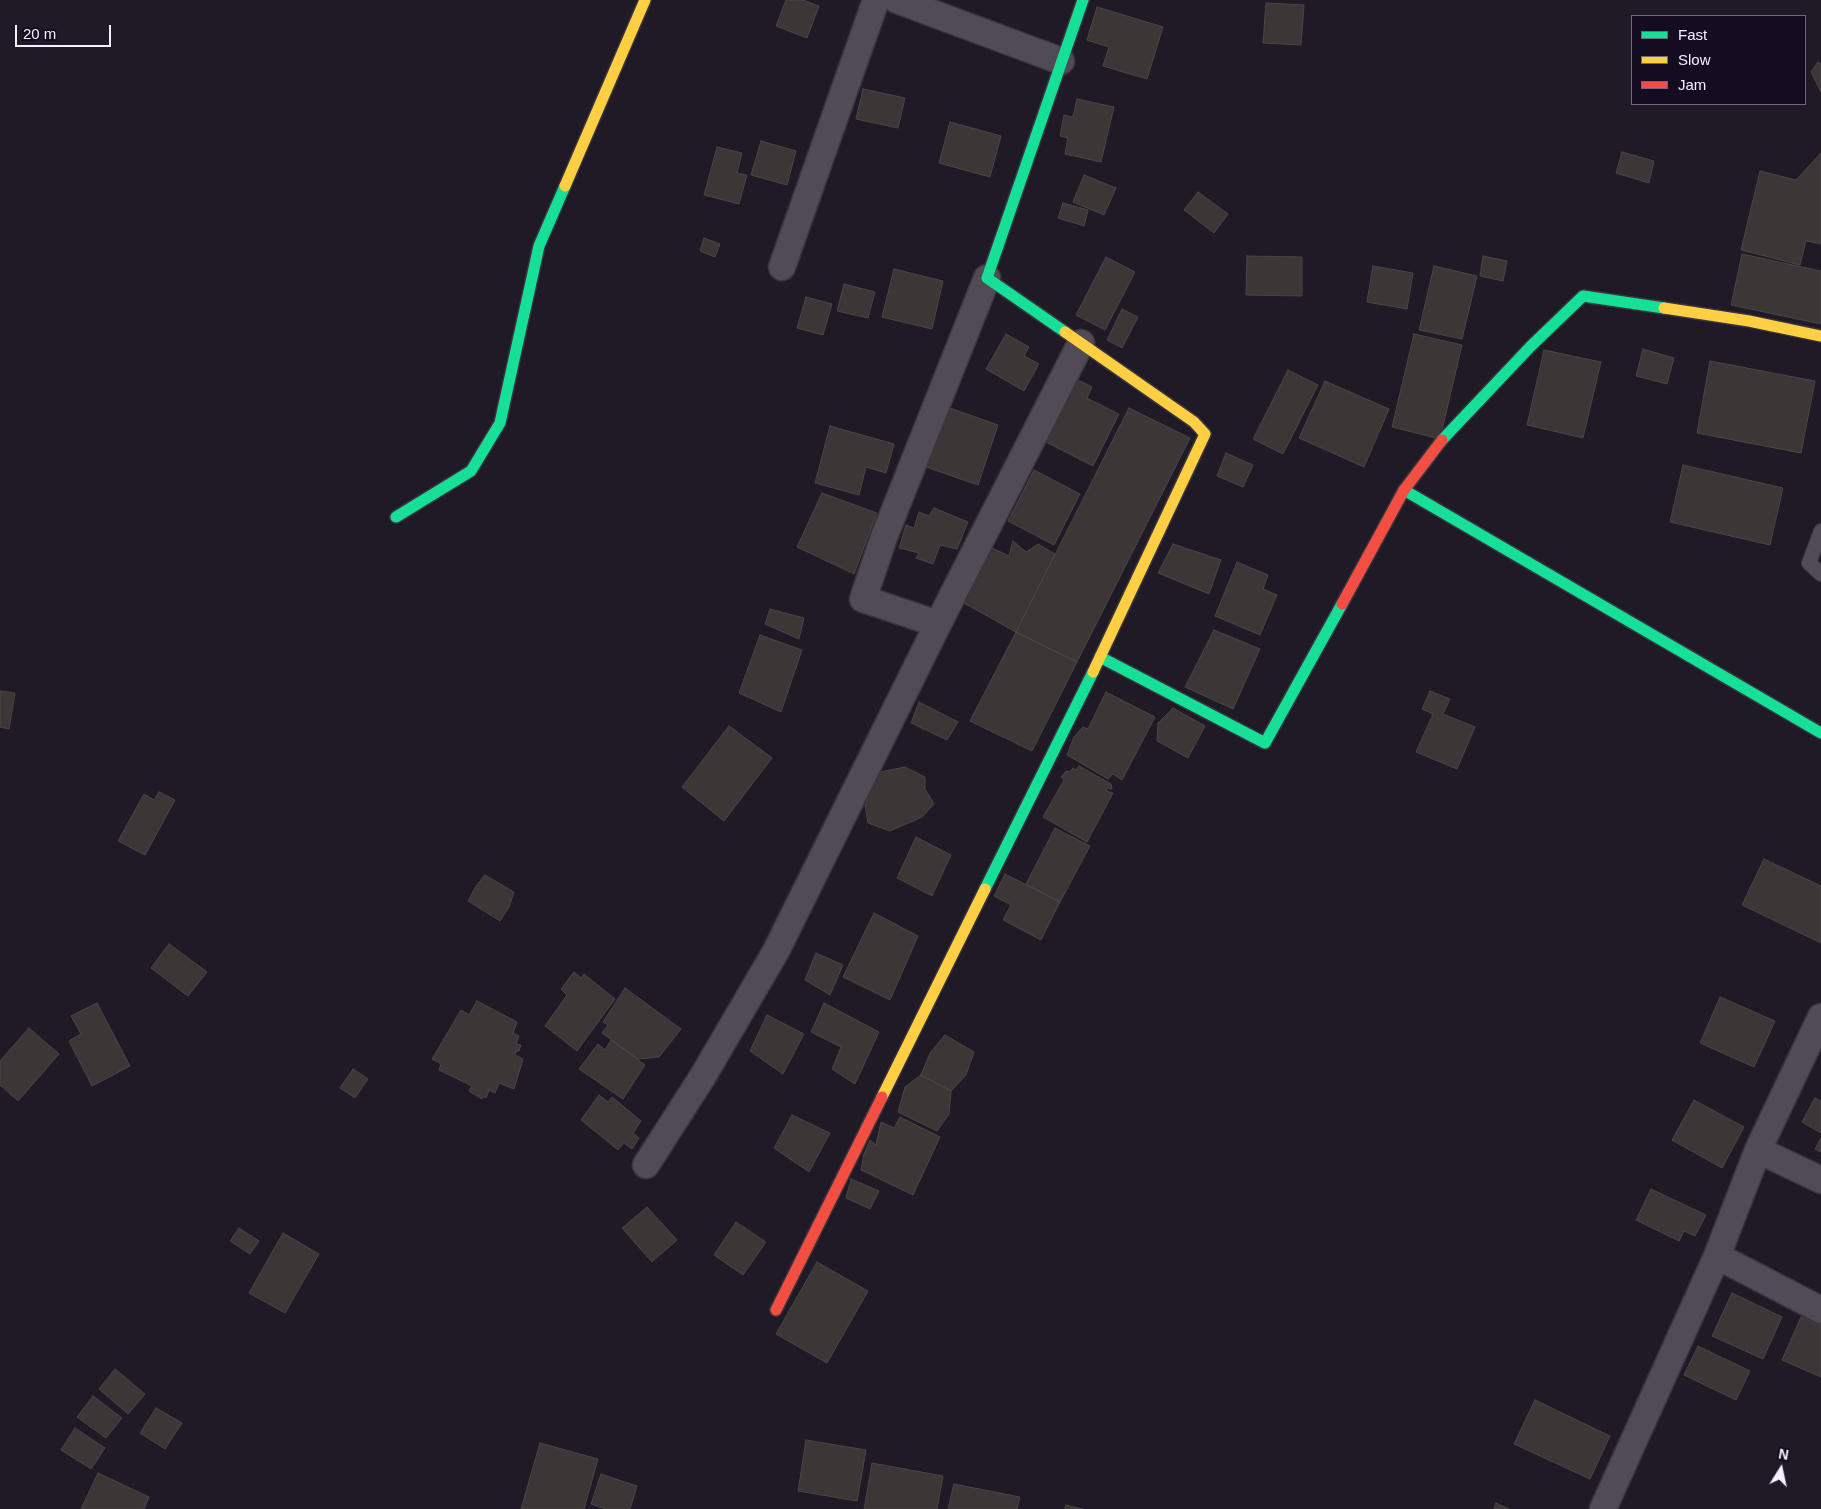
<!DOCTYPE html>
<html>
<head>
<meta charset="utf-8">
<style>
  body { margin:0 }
  #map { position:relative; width:1821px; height:1509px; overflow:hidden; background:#201a27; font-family:Helvetica,sans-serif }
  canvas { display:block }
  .legend { position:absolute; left:1631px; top:15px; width:175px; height:90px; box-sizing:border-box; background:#160c22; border:1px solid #6f677a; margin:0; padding:6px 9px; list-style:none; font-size:15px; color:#f4f0fd }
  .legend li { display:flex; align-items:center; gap:10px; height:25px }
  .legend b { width:25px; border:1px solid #6f677a }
  .north { position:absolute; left:1756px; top:1444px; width:50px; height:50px; -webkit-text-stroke:4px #160c22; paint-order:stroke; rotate:10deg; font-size:14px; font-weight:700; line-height:20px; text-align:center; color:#f4f0fd }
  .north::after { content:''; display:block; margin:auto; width:18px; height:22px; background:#f4f0fd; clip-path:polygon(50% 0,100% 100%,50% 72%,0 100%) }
  .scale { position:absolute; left:15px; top:25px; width:96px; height:22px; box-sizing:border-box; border:2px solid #f4f0fd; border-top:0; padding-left:6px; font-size:15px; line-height:18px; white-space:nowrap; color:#f4f0fd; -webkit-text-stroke:4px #160c22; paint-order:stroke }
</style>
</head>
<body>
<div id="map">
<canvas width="1821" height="1509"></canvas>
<ul class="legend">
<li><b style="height:6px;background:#16e098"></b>Fast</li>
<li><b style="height:6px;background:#ffcf43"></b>Slow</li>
<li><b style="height:6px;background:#f24e42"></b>Jam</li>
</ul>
<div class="north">N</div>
<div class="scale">20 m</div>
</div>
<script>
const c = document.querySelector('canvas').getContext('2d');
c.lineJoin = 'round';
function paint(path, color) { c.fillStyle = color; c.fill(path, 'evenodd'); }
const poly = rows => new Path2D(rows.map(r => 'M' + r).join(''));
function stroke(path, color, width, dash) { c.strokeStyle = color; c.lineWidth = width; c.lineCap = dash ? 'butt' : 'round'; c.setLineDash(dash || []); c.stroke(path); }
const building = poly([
  [786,0,803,0,819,6,807,38,776,26,786,0],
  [1266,3,1304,5,1301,45,1263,43,1266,3],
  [1097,7,1163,27,1147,79,1103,66,1109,47,1087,40,1097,7],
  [1818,62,1821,64,1821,92,1811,72,1818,62],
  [863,89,905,98,898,128,856,119,863,89],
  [1077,99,1114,107,1101,162,1065,154,1068,138,1060,136,1064,115,1073,117,1077,99],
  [950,122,1001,136,990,177,939,163,950,122],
  [761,141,796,151,787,185,751,175,761,141],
  [717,147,742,153,737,173,747,175,739,204,704,195,717,147],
  [1622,152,1654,161,1649,183,1616,173,1622,152],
  [1821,153,1821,244,1806,241,1800,265,1741,250,1760,171,1796,180,1821,153],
  [1084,175,1116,188,1104,215,1073,202,1084,175],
  [1198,192,1228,214,1214,233,1184,210,1198,192],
  [1063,203,1088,210,1084,226,1058,218,1063,203],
  [704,238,720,244,715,257,700,251,704,238],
  [1742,254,1821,271,1821,324,1731,305,1742,254],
  [1247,256,1302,257,1302,296,1246,295,1247,256],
  [1483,256,1507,261,1503,281,1480,276,1483,256],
  [1106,257,1135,272,1105,330,1076,315,1106,257],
  [1373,266,1413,273,1407,309,1367,302,1373,266],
  [1434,266,1477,276,1462,339,1419,330,1434,266],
  [894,269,943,281,932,329,882,317,894,269],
  [844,284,875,292,868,318,837,311,844,284],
  [806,297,832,304,823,335,797,328,806,297],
  [1122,309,1138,317,1122,348,1107,340,1122,309],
  [1006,334,1029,347,1024,356,1039,364,1024,391,986,369,1006,334],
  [1414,334,1462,345,1440,439,1392,427,1414,334],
  [1643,349,1674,358,1667,384,1636,376,1643,349],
  [1544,350,1601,362,1583,438,1527,425,1544,350],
  [1710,361,1815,381,1801,453,1697,433,1710,361],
  [1288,370,1318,385,1283,454,1253,439,1288,370],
  [1068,375,1092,387,1087,398,1119,414,1093,466,1036,437,1068,375],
  [1325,381,1389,409,1364,467,1299,438,1325,381],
  [947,407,998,425,978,485,926,467,947,407],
  [1129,408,1190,438,1077,662,1016,632,1129,408],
  [830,426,894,444,886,473,866,467,859,495,815,483,830,426],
  [1226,453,1253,465,1243,487,1217,476,1226,453],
  [1683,465,1783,488,1770,545,1670,522,1683,465],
  [1034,470,1080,494,1054,545,1008,521,1034,470],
  [822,493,877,513,854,574,797,547,822,493],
  [934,508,968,522,957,549,940,545,933,564,916,558,919,553,899,548,906,525,914,528,919,512,929,516,934,508],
  [1013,541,1026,552,1038,544,1055,554,1016,632,962,602,990,547,1009,556,1013,541],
  [1173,544,1221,560,1209,594,1158,573,1173,544],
  [1237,562,1268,575,1263,589,1277,595,1260,635,1215,616,1237,562],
  [770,609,804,618,799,639,765,624,770,609],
  [1214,630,1260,649,1233,709,1185,687,1214,630],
  [1016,632,1077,662,1032,751,970,721,1016,632],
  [760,635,802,650,781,712,739,693,760,635],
  [0,691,15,693,9,729,0,727,0,691],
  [1430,691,1450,699,1443,714,1475,727,1457,769,1416,752,1433,714,1422,709,1430,691],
  [1106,692,1155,717,1122,780,1113,774,1108,779,1067,755,1074,737,1083,727,1088,729,1106,692],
  [919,702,958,722,947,740,911,723,919,702],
  [1173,708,1205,726,1188,758,1157,741,1158,723,1173,708],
  [729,726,772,758,724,821,682,787,729,726],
  [1079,766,1111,784,1112,789,1107,788,1106,791,1113,793,1087,842,1043,817,1064,780,1061,777,1066,771,1070,772,1073,768,1076,770,1079,766],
  [905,767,925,777,925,789,934,804,922,817,890,831,868,823,862,786,880,772,905,767],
  [159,792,175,800,145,855,118,841,144,794,154,800,159,792],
  [1055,828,1090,846,1060,902,1026,884,1055,828],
  [916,837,951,855,932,896,897,878,916,837],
  [1764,859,1821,886,1821,943,1742,905,1764,859],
  [1005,874,1060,902,1041,940,1003,920,1011,905,994,896,1005,874],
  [485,875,514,892,509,907,500,921,468,901,476,886,485,875],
  [874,913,918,936,890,1000,843,977,874,913],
  [169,944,207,972,188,996,151,968,169,944],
  [816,953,843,965,830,995,805,980,816,953],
  [574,972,581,978,584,974,615,999,577,1051,545,1026,567,995,561,989,574,972],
  [625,988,681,1029,659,1057,638,1059,602,1033,608,1025,603,1022,625,988],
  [1720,997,1775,1021,1754,1067,1700,1043,1720,997],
  [477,1001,517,1022,513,1033,519,1036,516,1044,521,1045,519,1051,516,1051,515,1055,523,1059,514,1089,499,1083,495,1093,489,1090,486,1098,483,1096,482,1099,469,1091,472,1086,439,1070,441,1064,432,1059,461,1010,469,1015,477,1001],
  [97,1003,130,1066,92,1086,69,1041,81,1034,71,1016,97,1003],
  [824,1003,879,1032,855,1084,832,1069,841,1047,811,1032,824,1003],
  [767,1015,804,1034,783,1074,750,1051,767,1015],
  [29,1028,59,1054,18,1101,0,1085,0,1061,29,1028],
  [945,1035,974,1052,966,1075,951,1091,921,1075,930,1053,945,1035],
  [611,1040,645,1065,623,1099,579,1069,598,1044,605,1050,611,1040],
  [353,1069,368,1079,355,1098,340,1088,353,1069],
  [921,1075,951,1091,949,1114,937,1131,898,1112,905,1087,921,1075],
  [599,1095,608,1102,612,1097,641,1121,633,1133,639,1138,632,1149,624,1143,618,1150,581,1120,599,1095],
  [1815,1098,1821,1101,1821,1133,1802,1122,1815,1098],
  [1694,1100,1744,1127,1722,1168,1672,1140,1694,1100],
  [792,1115,830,1133,809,1172,774,1148,792,1115],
  [900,1117,940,1137,913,1195,861,1170,864,1154,870,1140,876,1145,881,1122,894,1128,900,1117],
  [1821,1138,1821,1152,1815,1149,1821,1138],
  [851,1179,879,1191,870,1209,846,1198,851,1179],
  [1651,1189,1706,1215,1695,1236,1684,1231,1679,1241,1636,1220,1651,1189],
  [647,1207,677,1240,652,1262,622,1228,647,1207],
  [736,1222,766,1242,743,1275,714,1255,736,1222],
  [239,1228,259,1241,250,1254,230,1241,239,1228],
  [283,1233,319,1254,285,1313,249,1293,283,1233],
  [817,1262,868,1291,827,1363,776,1334,817,1262],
  [1732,1293,1782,1317,1763,1359,1712,1336,1732,1293],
  [1801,1317,1821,1325,1821,1377,1782,1360,1801,1317],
  [1698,1346,1750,1371,1736,1400,1684,1375,1698,1346],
  [115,1369,145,1394,128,1414,99,1389,115,1369],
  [93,1396,122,1418,106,1438,77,1417,93,1396],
  [1535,1400,1610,1436,1590,1479,1514,1444,1535,1400],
  [156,1408,182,1423,165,1449,140,1433,156,1408],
  [75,1428,105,1448,91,1469,61,1450,75,1428],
  [806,1440,866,1450,857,1501,798,1491,806,1440],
  [540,1443,598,1459,584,1509,521,1509,540,1443],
  [872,1463,943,1476,937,1509,864,1509,872,1463],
  [98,1473,149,1497,144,1509,81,1509,98,1473],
  [601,1474,637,1486,630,1509,606,1509,591,1504,601,1474],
  [954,1484,1020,1497,1017,1509,948,1509,954,1484],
  [1496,1503,1509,1509,1494,1509,1496,1503],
  [1066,1505,1083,1509,1065,1509,1066,1505]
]);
const lane = poly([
  [1821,531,1809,563,1821,574]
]);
const street = poly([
  [897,0,1061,61],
  [782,267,876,0],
  [938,624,1081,343],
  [1821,1017,1758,1150,1717,1256,1821,1310],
  [1758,1150,1821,1180],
  [646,1165,703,1076,776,951,938,624,863,599,884,537,987,278],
  [1603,1509,1717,1256]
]);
const fast = poly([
  [1065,332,987,278,1083,0],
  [1442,440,1531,346,1583,296,1664,308],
  [1404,490,1821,733],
  [396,517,471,471,500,423,539,246,565,186],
  [1100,657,1265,743,1342,604],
  [985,889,1093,672]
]);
const slow = poly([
  [565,186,645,0],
  [1664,308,1749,321,1821,336],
  [1065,332,1194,422,1205,434,1093,672],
  [882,1097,985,889]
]);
const jam = poly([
  [1342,604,1404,490,1442,440],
  [776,1310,882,1097]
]);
paint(building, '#3c3636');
stroke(building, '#4c4546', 1);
stroke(lane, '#393540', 16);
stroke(street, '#393540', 29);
stroke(fast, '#393540', 14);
stroke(slow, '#393540', 14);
stroke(jam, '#393540', 14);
stroke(lane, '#514b56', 14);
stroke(street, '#514b56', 26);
stroke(fast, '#16e098', 11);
stroke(slow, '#ffcf43', 11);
stroke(jam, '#f24e42', 11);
</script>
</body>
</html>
